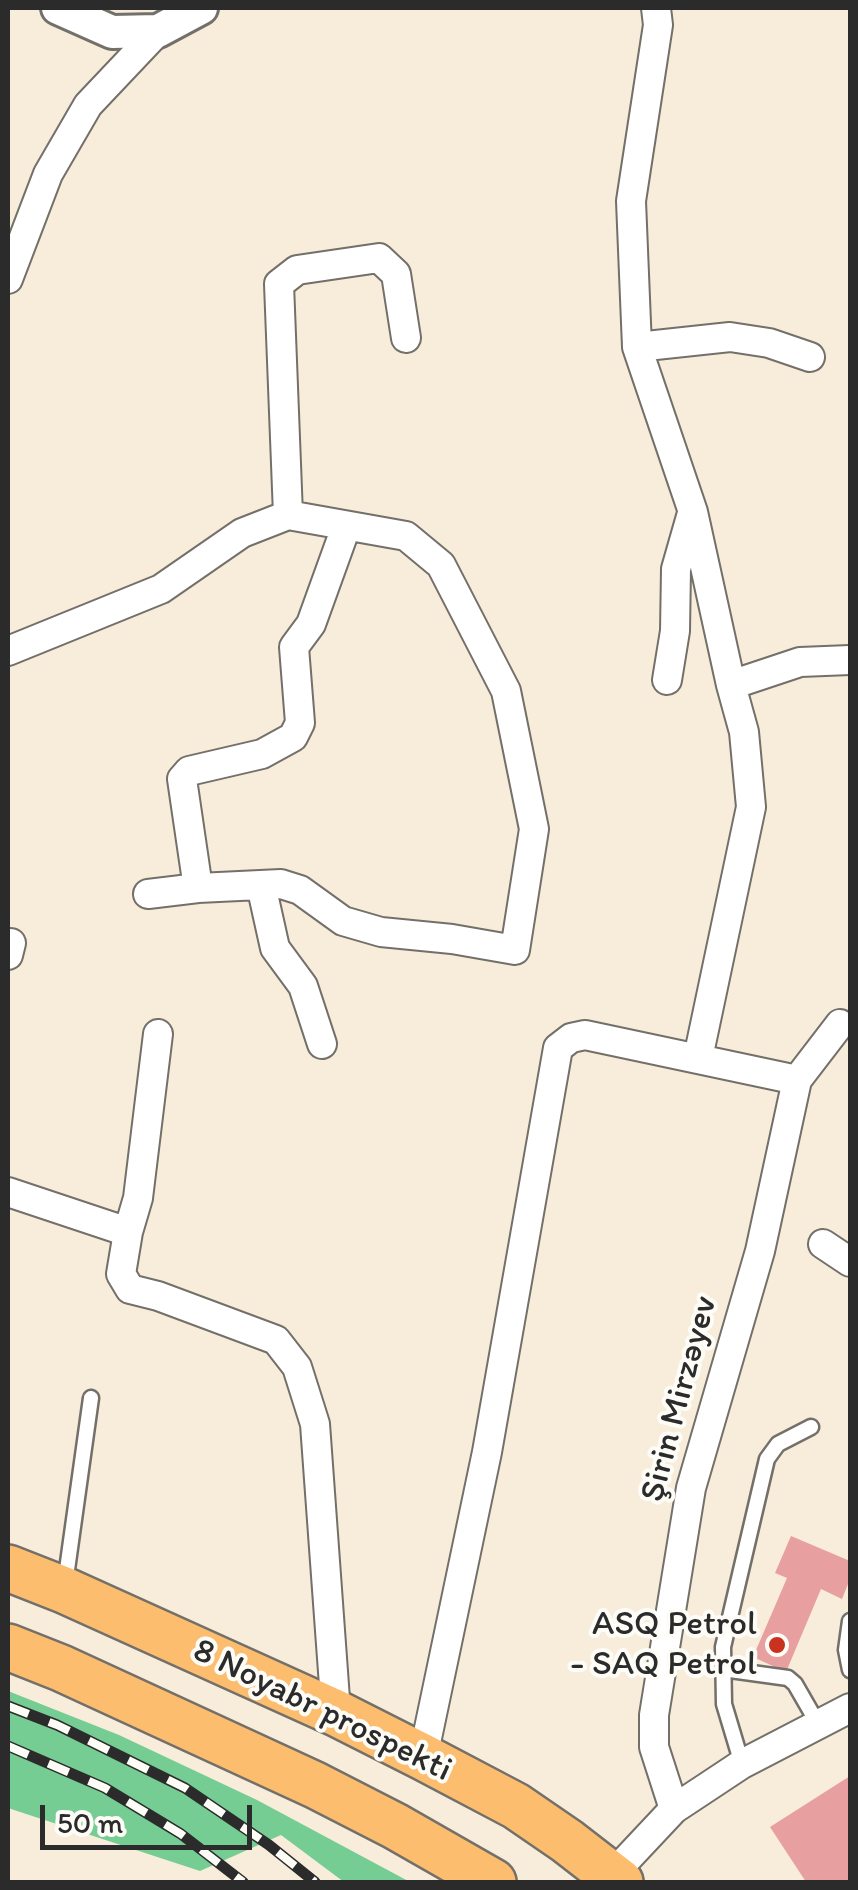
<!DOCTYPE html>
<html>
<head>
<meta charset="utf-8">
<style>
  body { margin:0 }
  #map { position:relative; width:858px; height:1890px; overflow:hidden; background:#f8ecdb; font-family:Itim,sans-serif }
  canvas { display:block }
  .frame { position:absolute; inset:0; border:10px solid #2b2b2b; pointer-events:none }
  .scale { position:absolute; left:40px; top:1805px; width:212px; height:45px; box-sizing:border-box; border:5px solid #2b2b2b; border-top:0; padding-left:12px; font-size:30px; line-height:35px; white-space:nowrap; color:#2b2b2b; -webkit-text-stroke:8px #fdfcf7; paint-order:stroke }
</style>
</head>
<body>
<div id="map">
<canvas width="858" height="1890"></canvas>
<div class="frame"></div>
<div class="scale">50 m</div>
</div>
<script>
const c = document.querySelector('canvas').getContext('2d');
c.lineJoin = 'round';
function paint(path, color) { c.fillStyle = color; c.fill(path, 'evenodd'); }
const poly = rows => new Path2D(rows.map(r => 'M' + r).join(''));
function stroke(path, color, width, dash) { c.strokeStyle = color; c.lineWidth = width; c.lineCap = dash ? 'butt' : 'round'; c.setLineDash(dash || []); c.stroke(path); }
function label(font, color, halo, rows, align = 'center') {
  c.font = font + ' Itim,sans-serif'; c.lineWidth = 8; c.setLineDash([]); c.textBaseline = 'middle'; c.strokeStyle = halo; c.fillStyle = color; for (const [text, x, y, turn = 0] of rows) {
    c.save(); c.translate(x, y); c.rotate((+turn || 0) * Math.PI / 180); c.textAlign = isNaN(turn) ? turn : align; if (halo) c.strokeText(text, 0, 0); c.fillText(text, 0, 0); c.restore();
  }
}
const green = poly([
  [8,1691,119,1735,257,1800,410,1882,344,1882,281,1835,200,1871,8,1808]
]);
const building = poly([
  [791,1536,850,1561,850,1579,842,1599,821,1589,786,1672,753,1657,787,1578,775,1573],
  [850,1776,850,1882,806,1882,770,1827]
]);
const service = poly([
  [65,1584,91,1398],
  [850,1621,846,1650,850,1670],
  [723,1669,788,1678,795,1684,818,1724],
  [742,1764,724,1704,723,1647,767,1459,778,1444,811,1427]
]);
const minor = poly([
  [656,8,658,25,631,201,637,347,693,512,731,685,744,732,751,807,698,1058],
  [8,279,48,174,88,105,158,31],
  [637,347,730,337,769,343,810,357],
  [288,515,279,284,297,270,379,258,396,274,406,338],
  [8,651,161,589,242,533,288,515,406,536,441,565,506,691,534,829,515,950,452,939,381,932,343,921,300,890,281,884,198,888,148,894],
  [667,680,675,631,676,569,692,513],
  [731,685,800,662,850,660],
  [261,885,275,948,303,986,322,1044],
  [198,888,182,779,189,771,262,754,293,737,300,723,294,647,311,624,346,527],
  [8,955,11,943],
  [158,1034,138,1198,128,1232,121,1274,130,1289,158,1296,276,1340,297,1367,315,1424,336,1713],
  [8,1192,128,1232],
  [823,1244,850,1262],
  [423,1757,487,1452,558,1048,571,1038,585,1035,797,1080],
  [674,1809,654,1747,654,1715,691,1488,760,1251,797,1080,840,1024],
  [612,1875,674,1809,742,1764,850,1708]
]);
const tertiary = poly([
  [58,8,112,32,158,31,201,8]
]);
const trunk = poly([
  [8,1568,64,1590,336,1713,423,1757,516,1806,567,1841,620,1882],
  [8,1647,61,1668,315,1785,395,1826,493,1882]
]);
const rail = poly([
  [8,1706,57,1725,185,1788,269,1845,315,1882],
  [8,1746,105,1788,181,1834,243,1882]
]);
const markers = [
  [777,1645,10,"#c8321e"]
];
const streetNames = [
  ["Şirin Mirzəyev",680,1399,-75],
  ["8 Noyabr prospekti",322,1711,26]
];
const poiNames = [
  ["ASQ Petrol",757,1625],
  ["- SAQ Petrol",757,1665]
];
paint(green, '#75cd93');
paint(building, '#e7a09f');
stroke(service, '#736f69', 19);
stroke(minor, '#736f69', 32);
stroke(tertiary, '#736f69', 38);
stroke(trunk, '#736f69', 50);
stroke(service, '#fff', 14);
stroke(minor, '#fff', 28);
stroke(tertiary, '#fff', 32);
stroke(trunk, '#fcbd6e', 45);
stroke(rail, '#2b2b2b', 11);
stroke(rail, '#fdfcf7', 8, [22]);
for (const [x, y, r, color] of markers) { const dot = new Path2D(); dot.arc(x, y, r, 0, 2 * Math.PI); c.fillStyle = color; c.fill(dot); stroke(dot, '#fdfcf7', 4); }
label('35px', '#2b2b2b', '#fdfcf7', streetNames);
label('35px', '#2b2b2b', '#fdfcf7', poiNames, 'right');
</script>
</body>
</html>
